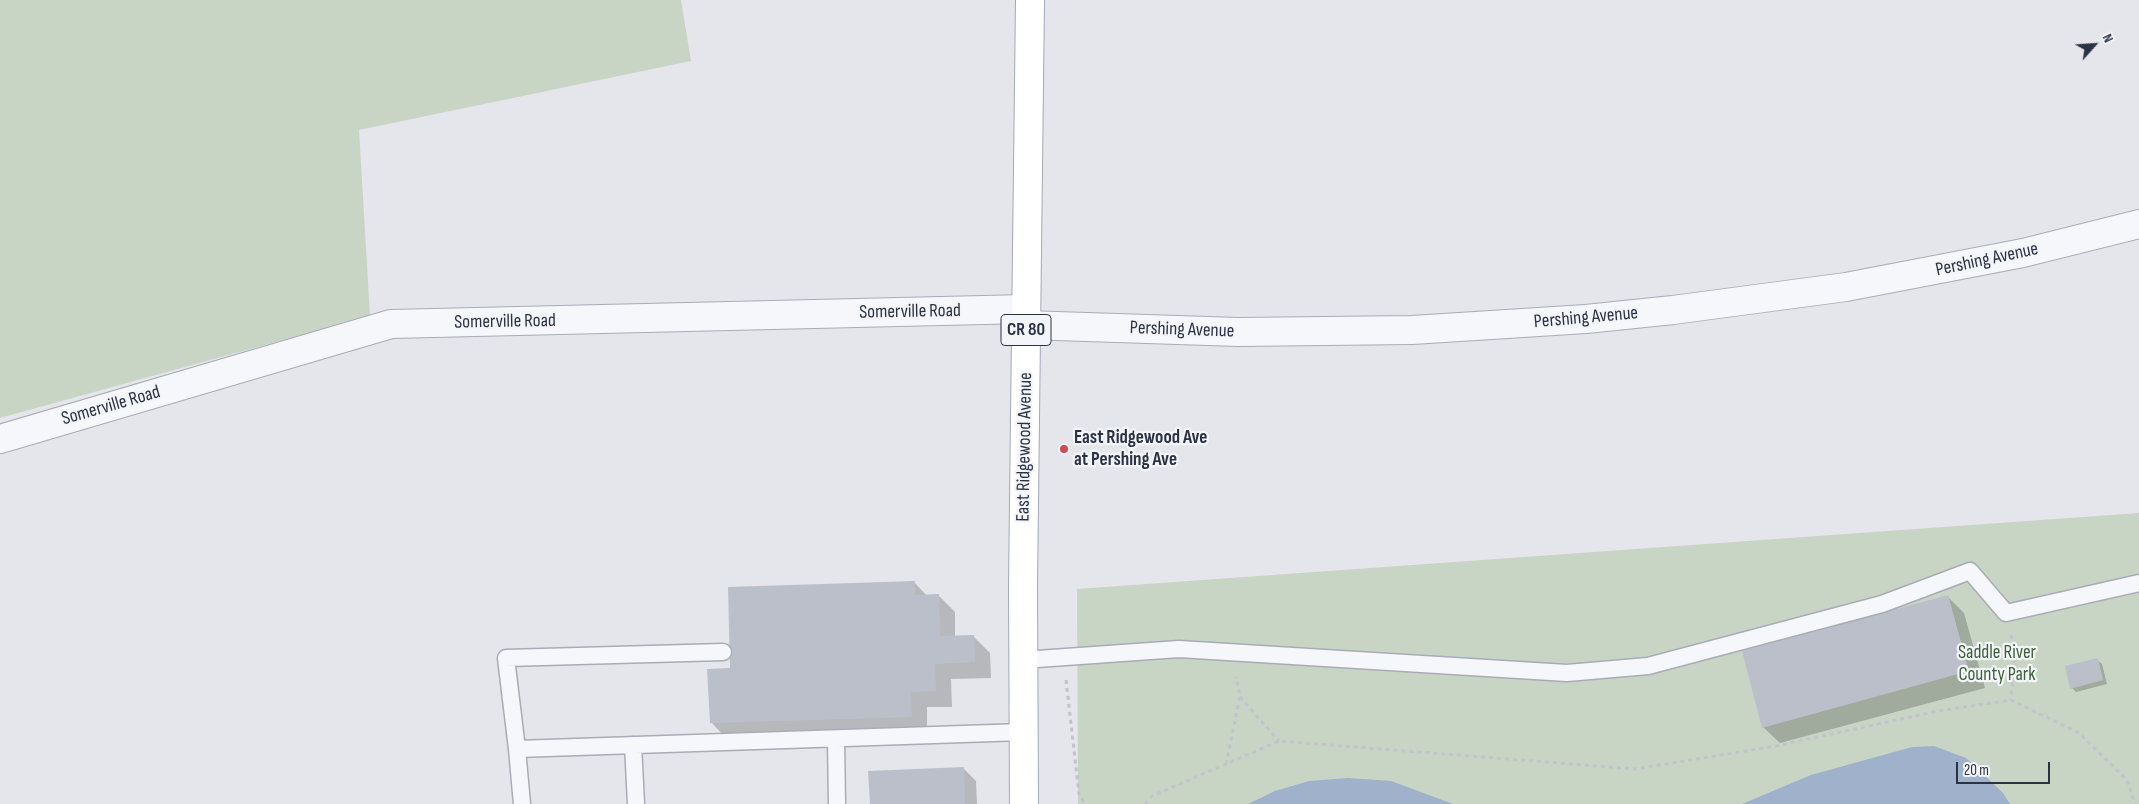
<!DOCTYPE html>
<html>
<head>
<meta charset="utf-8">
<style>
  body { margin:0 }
  #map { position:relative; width:2139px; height:804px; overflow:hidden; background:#e4e6eb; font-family:"Sofia Sans Condensed",sans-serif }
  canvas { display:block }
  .north { position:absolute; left:2069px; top:20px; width:50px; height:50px; -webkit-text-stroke:4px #f3f5f9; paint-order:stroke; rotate:64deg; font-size:14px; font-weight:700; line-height:20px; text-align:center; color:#2b3244 }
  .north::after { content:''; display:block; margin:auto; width:18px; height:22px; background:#2b3244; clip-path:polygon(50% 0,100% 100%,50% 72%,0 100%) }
  .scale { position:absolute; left:1956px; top:762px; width:94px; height:22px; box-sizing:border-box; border:2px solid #2b3244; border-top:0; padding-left:6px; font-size:15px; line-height:18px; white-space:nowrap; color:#2b3244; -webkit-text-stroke:4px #f3f5f9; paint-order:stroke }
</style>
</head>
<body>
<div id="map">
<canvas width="2139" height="804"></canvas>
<div class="north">N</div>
<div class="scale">20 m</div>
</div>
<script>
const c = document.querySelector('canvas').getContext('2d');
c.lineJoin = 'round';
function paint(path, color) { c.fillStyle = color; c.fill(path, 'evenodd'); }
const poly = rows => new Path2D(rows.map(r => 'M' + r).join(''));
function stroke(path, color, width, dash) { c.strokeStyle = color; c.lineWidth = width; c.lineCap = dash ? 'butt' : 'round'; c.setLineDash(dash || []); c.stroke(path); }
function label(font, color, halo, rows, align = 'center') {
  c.font = font + ' "Sofia Sans Condensed",sans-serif'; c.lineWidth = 4.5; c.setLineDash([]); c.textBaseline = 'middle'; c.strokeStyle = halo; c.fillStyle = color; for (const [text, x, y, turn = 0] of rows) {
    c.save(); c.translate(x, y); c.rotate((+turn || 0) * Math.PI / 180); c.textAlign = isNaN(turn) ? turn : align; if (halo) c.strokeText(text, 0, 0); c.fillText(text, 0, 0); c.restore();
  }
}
const green = poly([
  [0,0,681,0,691,61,359,130,370,316,0,418],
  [2139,513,2139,804,1078,804,1077,589]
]);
const water = poly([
  [1934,746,1966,758,2003,793,2010,804,1742,804,1811,775,1912,747],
  [1348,778,1391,781,1453,804,1248,804,1275,791,1309,781]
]);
const shadow = poly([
  [914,582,927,596,938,595,955,612,955,637,973,636,990,653,991,678,951,679,952,707,927,707,927,733,727,739,711,722,732,669],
  [1948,597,1964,613,1985,688,1780,743,1763,727],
  [2097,660,2102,664,2107,684,2076,692,2072,688],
  [963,768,976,781,977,804,871,804]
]);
const building = poly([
  [915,581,915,595,939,594,940,636,974,635,975,662,935,664,936,691,911,692,912,717,710,723,707,669,730,668,728,587],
  [1948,595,1969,671,1762,728,1742,651],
  [2098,658,2103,680,2070,689,2065,666],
  [964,767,965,804,870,804,868,771]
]);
const path = poly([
  [2011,635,2015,651,2011,700],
  [1066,680,1079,794,1085,804],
  [1240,697,1279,741],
  [1226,764,1240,696,1236,677],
  [1145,804,1152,796,1279,741,1635,769,1776,746,1938,711,2011,700,2079,733,2127,780,2135,804]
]);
const service = poly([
  [723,652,506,658,517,749,1023,732],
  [1023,660,1179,649,1567,673,1648,666,1882,604,1970,571,2006,613,2139,583],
  [836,739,837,804],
  [633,745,636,804],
  [517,749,522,804]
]);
const minor = poly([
  [1026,325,1238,332,1412,330,1586,319,1673,310,1846,287,2023,253,2139,224],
  [0,439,391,324,1026,309]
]);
const primary = poly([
  [1024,804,1023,586,1030,0]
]);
const markers = [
  [1064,449,5,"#ce4b53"]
];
const shields = [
  [1026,330,50]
];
const shieldNames = [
  ["CR 80",1026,330]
];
const streetNames = [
  ["Pershing Avenue",1987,260,-12],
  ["Somerville Road",910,312,-1],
  ["Pershing Avenue",1586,318,-5],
  ["Somerville Road",505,322,-1],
  ["Pershing Avenue",1182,330,2],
  ["Somerville Road",111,406,-16],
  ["East Ridgewood Avenue",1025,447,-89]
];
const poiNames = [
  ["East Ridgewood Ave",1074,438],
  ["at Pershing Ave",1074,460]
];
const parkNames = [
  ["Saddle River",1997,653],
  ["County Park",1997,675]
];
paint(green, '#c8d5c5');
paint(water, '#9fb1cb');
paint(shadow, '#0003');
paint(building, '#bbbfc9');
stroke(service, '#a9acb6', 19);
stroke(minor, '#a9acb6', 30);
stroke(primary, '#a3a9b7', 30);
stroke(path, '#c1c4cb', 3, [4, 4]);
stroke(service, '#f6f7fa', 16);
stroke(minor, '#f6f7fa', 28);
stroke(primary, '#fff', 28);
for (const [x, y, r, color] of markers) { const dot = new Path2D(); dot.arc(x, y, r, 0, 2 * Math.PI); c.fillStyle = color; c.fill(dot); stroke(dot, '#f3f5f9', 2); }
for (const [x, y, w] of shields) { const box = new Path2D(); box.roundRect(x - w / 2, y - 15.5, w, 31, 4); c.fillStyle = '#f3f5f9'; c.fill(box); stroke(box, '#2b3244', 1); }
label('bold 18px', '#2b3244', null, shieldNames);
label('19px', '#2b3244', '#f3f5f9', streetNames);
label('bold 19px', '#2b3244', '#f3f5f9', poiNames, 'left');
label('19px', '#3c6038', '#f3f5f9', parkNames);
</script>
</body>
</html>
